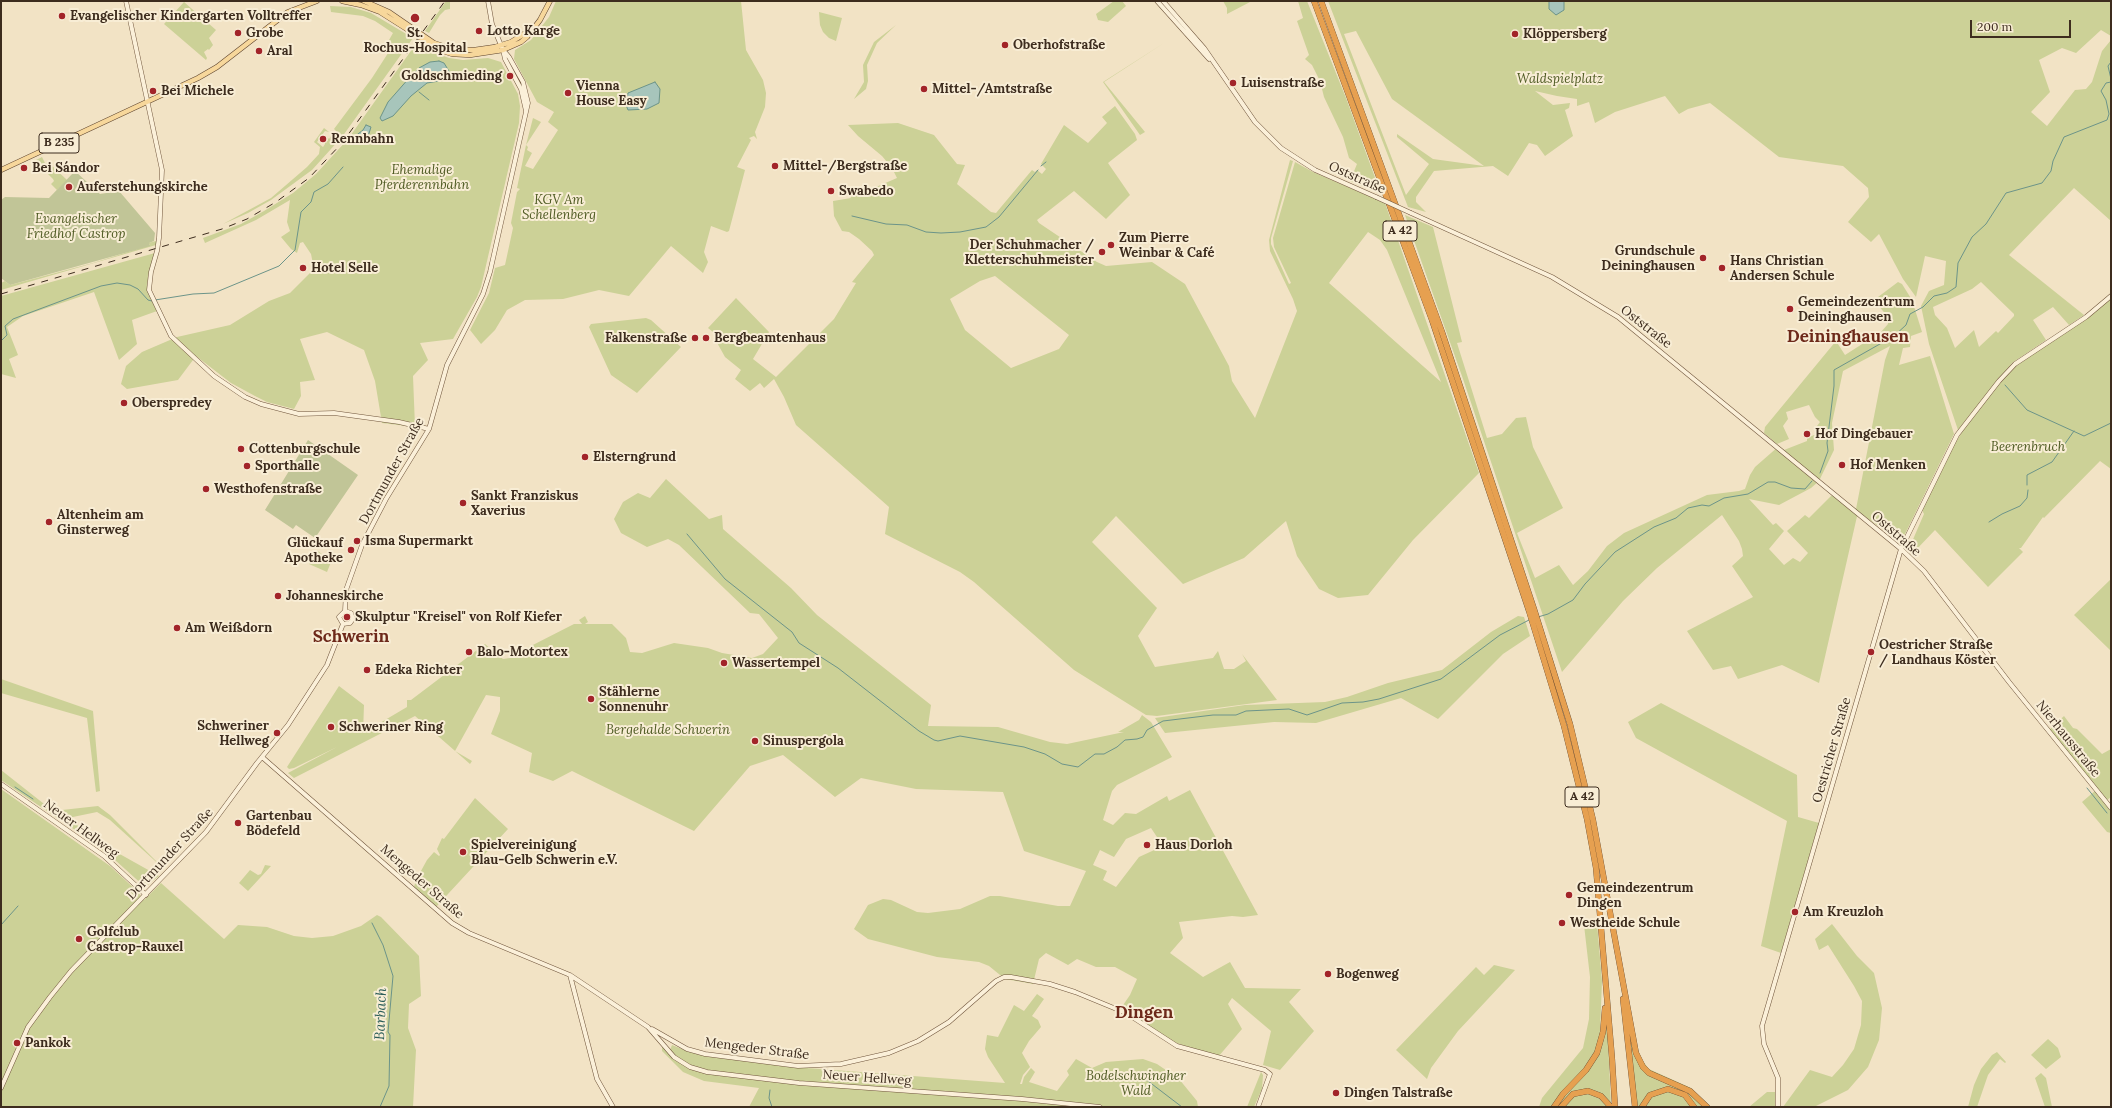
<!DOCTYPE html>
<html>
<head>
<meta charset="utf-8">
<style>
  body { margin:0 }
  #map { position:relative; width:2112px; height:1108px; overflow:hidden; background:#f2e3c5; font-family:Lora,serif }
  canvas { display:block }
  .frame { position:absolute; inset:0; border:2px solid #3d2c1e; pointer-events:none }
  .scale { position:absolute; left:1970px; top:20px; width:101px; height:18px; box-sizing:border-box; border:2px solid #3d2c1e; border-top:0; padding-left:5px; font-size:12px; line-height:14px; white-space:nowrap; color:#3d2c1e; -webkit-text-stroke:3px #f8edd5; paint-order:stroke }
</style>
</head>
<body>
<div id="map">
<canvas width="2112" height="1108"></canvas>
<div class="frame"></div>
<div class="scale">200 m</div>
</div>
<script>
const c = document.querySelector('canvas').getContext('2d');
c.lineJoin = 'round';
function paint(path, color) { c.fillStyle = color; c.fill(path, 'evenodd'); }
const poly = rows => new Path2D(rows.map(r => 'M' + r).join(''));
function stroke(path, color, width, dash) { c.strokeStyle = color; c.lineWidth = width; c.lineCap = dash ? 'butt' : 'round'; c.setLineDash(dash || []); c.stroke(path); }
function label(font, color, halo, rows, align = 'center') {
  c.font = font + ' Lora,serif'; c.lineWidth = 4; c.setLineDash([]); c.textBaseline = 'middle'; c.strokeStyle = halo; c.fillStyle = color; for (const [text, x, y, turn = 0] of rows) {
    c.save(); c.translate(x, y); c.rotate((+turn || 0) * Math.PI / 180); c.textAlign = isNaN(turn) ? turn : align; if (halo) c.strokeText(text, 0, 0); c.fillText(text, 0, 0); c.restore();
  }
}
const green = poly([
  [446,1,450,1,450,9,445,10,440,15,429,33,425,31],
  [556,1,741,1,746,50,763,80,766,93,765,107,755,132,757,139,754,136,749,138,751,140,737,167,745,170,729,231,727,232,711,226,704,252,708,262,703,273,671,246,629,296,599,290,563,299,525,300,507,310,495,330,481,344,470,330,489,293,495,268,505,265,513,228,511,223,517,192,520,189,517,188,526,145,533,118,541,122,526,145,528,147,527,150,532,153,525,166,533,169,558,130,548,122,554,112,537,102,514,59,515,50,531,40,549,17],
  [1114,1,1122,1,1126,6,1108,22,1098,20,1096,14],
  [1223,1,1252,1,1227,14,1227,8],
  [1298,1,1307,1,1346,98,1381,194,1350,181,1357,164,1349,158,1343,137,1324,97,1320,81,1312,65,1305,59,1309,55,1297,21,1303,18],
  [1328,1,2111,1,2111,36,2101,30,2076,53,2062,48,2039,60,2050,92,2031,112,2047,126,2075,90,2086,89,2092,82,2102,51,2111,40,2111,221,2074,188,2009,255,2084,315,2069,325,2053,307,2033,320,2046,340,2012,363,1958,430,1929,344,1921,306,1929,291,1944,285,1946,261,1925,256,1916,297,1903,279,1879,234,1871,242,1848,222,1869,197,1868,188,1843,166,1779,157,1710,103,1688,109,1679,114,1665,96,1615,112,1595,123,1589,102,1577,106,1577,99,1557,96,1535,91,1553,105,1570,103,1569,108,1565,110,1573,136,1545,156,1537,145,1529,143,1508,176,1493,166,1434,171,1416,197,1416,202,1426,212,1408,207],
  [1356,31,1392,99,1484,166,1433,159,1397,134,1397,137,1429,164,1406,195,1344,34],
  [1981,282,2014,314,2014,316,1998,333,1996,331,1979,347,1974,330,1955,348,1947,328,1935,315,1933,307,1972,289],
  [184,2,216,30,209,38,213,45,209,50,208,49,204,52,207,58,206,60,164,24],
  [330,6,351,7,371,13,413,38,342,137,334,129,372,78,390,50,385,47,393,33,375,21,363,16,331,12],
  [819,12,842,18,836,41,829,38,823,32,820,25],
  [896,25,877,43,867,65,868,81,866,89,854,99,864,82,863,65,874,42],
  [418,41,430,51,449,58,463,60,488,58,501,62,518,94,520,106,519,123,481,287,477,297,453,339,420,343,428,360,413,376,415,427,382,423,375,381,364,350,327,332,300,339,315,380,300,382,301,396,294,409,267,402,255,396,231,383,196,356,178,380,127,389,121,384,126,366,142,352,177,337,230,325,269,301,290,293,314,269,311,254,303,242,300,243,297,253,291,249,281,237,290,231,287,222,290,200,256,220,205,243,203,238,241,224,264,211,293,193,316,174,348,139],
  [1164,43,1104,82,1145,132,1140,135,1103,82],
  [1115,106,1135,134,1137,140,1108,163,1130,195,1106,219,1074,191,1037,220,1039,223,1097,262,1106,266,1152,262,1185,284,1229,366,1232,381,1255,418,1297,311,1293,299,1270,251,1269,240,1290,160,1293,161,1271,238,1271,244,1289,284,1291,283,1274,247,1273,238,1295,162,1313,172,1385,203,1479,473,1413,540,1368,595,1338,598,1319,589,1297,556,1286,521,1244,558,1183,584,1116,516,1092,542,1157,608,1138,636,1155,667,1213,658,1218,651,1224,669,1234,669,1246,661,1242,654,1277,700,1157,716,1146,715,1074,670,974,582,960,572,885,534,889,507,796,425,784,397,774,379,764,388,760,383,750,391,735,379,741,370,725,357,715,339,718,336,708,328,736,298,769,332,753,359,776,377,834,319,856,283,852,282,874,255,872,251,859,239,849,232,842,231,834,216,833,201,851,198,846,190,876,187,897,178,892,168,882,156,858,136,848,125,898,123,934,135,957,164,965,165,957,184,991,212,996,213,1032,170,1035,172,1037,170,1042,174,1046,169,1041,164,1064,125,1088,143,1107,123,1102,117],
  [1368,232,1380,240,1387,250,1441,382,1329,283],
  [995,276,1069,335,1059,349,1011,368,965,330,950,299,980,281],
  [324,128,329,132,325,131,322,135,323,138,321,137,317,142,323,147,325,144,324,141,326,143,328,140,327,137,329,139,331,136,331,133,340,139,312,170,271,200,248,213,223,224,271,198,307,167,319,154,320,147,314,142],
  [42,157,45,163,49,163,67,180,57,190,51,184,54,181,53,179,38,164,36,160],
  [1405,215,1433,227,1462,342,1457,343,1487,438,1502,434,1516,418,1526,417,1533,447,1563,508,1517,533,1535,578,1559,565,1573,585,1588,571,1607,546,1624,533,1707,495,1739,491,1745,489,1750,475,1755,467,1779,446,1784,450,1807,441,1807,438,1819,433,1817,426,1820,422,1815,417,1809,405,1786,412,1788,419,1783,426,1789,439,1777,444,1764,433,1765,427,1836,341,1845,355,1881,332,1888,324,1887,316,1874,300,1898,282,1902,284,1912,300,1922,332,1911,336,1910,347,1903,348,1899,365,1930,356,1954,434,1903,538,1897,539,1858,512,1819,683,1782,665,1738,679,1731,666,1713,670,1687,631,1753,597,1732,566,1743,556,1742,549,1739,541,1722,515,1657,568,1623,601,1562,672,1463,379],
  [1890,346,1885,360,1856,509,1834,493,1809,518,1805,515,1787,531,1808,553,1800,562,1793,558,1784,565,1769,549,1784,531,1776,523,1773,525,1749,499,1779,505,1811,488,1819,481,1834,450,1832,423,1843,371],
  [156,241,156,245,1,290,1,283,5,281,10,285,93,263,150,245,148,243],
  [155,253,147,284,148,293,157,311,132,320,137,344,119,360,94,292,23,316,7,327,18,355,9,359,16,378,1,374,1,296],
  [2111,293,2111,469,2100,461,2044,518,2043,517,2021,548,2019,548,2023,552,1988,587,1935,530,1914,552,1910,548,1911,544,1924,514,1922,510,1951,449,1961,434,1962,426,2011,365,2081,319],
  [646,318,651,320,681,347,637,393,611,375,589,327,591,324],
  [666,479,709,519,722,515,723,529,791,588,817,615,931,705,928,726,998,727,1050,742,1067,744,1124,732,1118,732,1139,720,1142,715,1151,722,1172,757,1117,785,1112,791,1103,820,1113,825,1125,813,1136,814,1167,796,1169,801,1190,790,1258,915,1243,917,1232,916,1179,922,1183,938,1170,953,1203,977,1230,962,1245,988,1301,989,1289,1002,1314,1031,1280,1070,1263,1065,1271,1031,1232,998,1228,1004,1242,1029,1218,1057,1162,1038,1119,1011,1130,995,1137,979,1115,967,1096,967,1077,959,1068,965,1046,953,1039,959,1033,984,1005,979,989,966,979,962,937,957,895,946,868,939,854,929,868,905,883,899,891,900,917,912,928,913,960,909,990,896,1000,896,1058,906,1070,906,1086,871,1024,851,1003,792,916,789,861,778,835,797,783,755,750,766,694,831,572,771,553,781,529,772,532,753,491,734,500,711,500,697,486,695,455,751,472,761,470,764,415,716,294,778,288,773,337,747,294,768,289,769,287,767,339,686,364,705,363,733,407,707,407,700,411,700,485,644,503,659,517,657,527,648,574,624,582,624,579,620,585,616,588,622,585,624,612,624,626,638,630,652,642,653,674,643,708,648,722,653,752,658,763,654,778,638,759,614,750,613,679,545,668,539,647,547,621,533,614,519,623,502,638,493,650,498],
  [1151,828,1163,846,1139,857,1116,887,1103,880,1107,871,1093,865,1100,850,1114,857,1126,839],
  [317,550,331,562,327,572,309,564,310,556],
  [2111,579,2111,650,2110,650,2074,615],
  [1518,616,1524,617,1530,636,1503,654,1438,719,1401,698,1316,723,1274,722,1165,733,1155,718,1245,705,1325,702,1347,697,1388,683,1442,670,1491,632],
  [1,679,93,711,100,791,96,792,87,718,1,693],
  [1661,703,1797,775,1798,817,1819,823,1781,953,1761,946,1787,821,1636,738,1628,722],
  [2064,716,2073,728,2077,729,2102,754,2111,749,2111,797,2106,801,2111,808,2111,833,2107,832,2082,802,2096,790,2047,732],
  [1,770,53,811,98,806,110,815,164,869,110,820,97,812,68,818,68,821,85,829,109,848,159,876,145,887,115,860,84,836,1,780],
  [1,789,110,866,137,891,144,900,161,883,224,939,238,925,267,927,294,936,312,938,333,936,361,926,377,915,381,917,419,956,421,996,409,1004,408,1028,416,1050,413,1107,1,1107],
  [475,798,508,829,436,907,414,887,416,880,427,860,434,852,439,856,440,855,437,849,442,838,444,839],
  [265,865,271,866,248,891,239,883,250,870,258,875,261,874],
  [1597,923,1602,981,1600,1033,1604,1040,1607,1017,1611,1107,1539,1107,1542,1098,1583,1048,1589,1019,1590,977,1584,925],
  [1832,924,1857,956,1874,973,1882,1008,1879,1040,1868,1067,1848,1090,1814,1107,1783,1107,1810,1070,1832,1077,1843,1065,1854,1049,1861,1025,1862,1001,1854,986,1828,945,1819,950,1815,939],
  [1494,965,1515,970,1458,1031,1431,1068,1427,1079,1396,1050,1476,967,1484,975],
  [1037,994,1044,999,1032,1016,1038,1020,1041,1027,1029,1041,1022,1053,1030,1067,1023,1075,1020,1084,1022,1084,1024,1077,1031,1068,1035,1072,1029,1082,1057,1091,1069,1075,1067,1071,1076,1059,1092,1068,1106,1062,1143,1059,1157,1064,1179,1079,1197,1101,1198,1107,749,1107,759,1088,704,1081,683,1072,662,1051,662,1046,669,1053,672,1045,687,1051,781,1066,1005,1083,988,1057,985,1049,987,1035,998,1037,1014,1005,1024,1011],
  [1628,1024,1642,1060,1649,1069,1691,1088,1711,1107,1637,1107],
  [2048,1039,2058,1048,2061,1057,2046,1069,2031,1055],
  [1997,1052,2006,1062,2005,1063,2000,1059,1988,1075,1977,1107,1968,1107,1974,1085,1981,1069,1992,1055],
  [1261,1072,1263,1075,1262,1089,1254,1107,1247,1107],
  [2041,1073,2046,1078,2052,1107,2045,1107,2035,1078],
  [1767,1092,1775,1092,1775,1107,1749,1107]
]);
const cemetery = poly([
  [75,171,100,194,119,191,155,233,154,241,149,243,150,246,10,285,1,278,1,200,5,197,49,198],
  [308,440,358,475,315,538,296,525,293,529,265,510]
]);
const water = poly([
  [1549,1,1564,1,1564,10,1556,15,1549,9,1549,1],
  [439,61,444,63,452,76,445,80,427,83,411,96,393,116,382,121,380,118,388,102,410,77,419,68,430,62,439,61],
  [655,82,660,89,659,103,647,109,628,110,626,105,628,93,655,82],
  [366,125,371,127,366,143,356,144,353,138,363,130,366,125]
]);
const stream = poly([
  [2111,62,2108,66,2111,79],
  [419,92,429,100],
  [1041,166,1046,162],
  [852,216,886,224,907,225,926,232,941,233,960,232,986,227,999,217,1038,170],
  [155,300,193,294,214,293,279,266,295,250,301,212,311,202,314,192,328,184,343,167],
  [1,341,7,335,5,326,13,319,101,286,117,283,130,285,138,289,148,300,152,301],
  [2005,385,2027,410,2084,436,2111,423],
  [1820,473,1828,451,1827,443,1834,386,1834,370,1894,336,1906,325,1910,314,1923,307,1934,296,1947,293,1956,287,1958,263,1972,237,1986,224,2006,193,2042,183,2051,171,2053,161,2064,137,2107,120,2109,114,2106,100,2101,91,2106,83,2111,82],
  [2027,485,2027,475,2052,462,2074,431],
  [1989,522,2002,514,2020,506,2027,498,2028,490],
  [687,534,725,579,792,632,799,643,838,668,919,731,934,740,938,741,960,736,1024,747,1045,754,1062,764,1078,767,1095,754,1104,754,1117,747,1125,740,1137,739,1143,737,1147,730,1163,721,1213,715,1236,715,1246,711,1289,709,1307,715,1342,703,1363,702,1379,699,1441,679,1500,635,1529,620],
  [1538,617,1548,614,1573,600,1585,584,1615,552,1654,527,1676,518,1688,508,1702,505,1709,506,1724,498,1748,494,1768,482,1775,482,1791,488,1805,489,1812,481],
  [15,787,33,799],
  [2087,788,2107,813],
  [372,923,383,945,393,976,388,1032,390,1035,389,1086,380,1107],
  [1,925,18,906],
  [1144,1078,1182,1107],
  [770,1090,769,1098,772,1107]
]);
const secondary = poly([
  [126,1,162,170,159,238,157,251,151,272,149,290,171,336,214,376,245,397,261,404,299,414,334,413,399,422,429,429],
  [488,1,492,24,503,50,505,59,521,89,526,111],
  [1157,1,1209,59],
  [1163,1,1204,48,1255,122,1281,148,1315,170,1376,197],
  [1411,213,1552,277,1618,317,1901,549,1924,571,2009,682,2111,808],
  [345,611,346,590,362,545,386,499,429,429,447,365,483,294,490,272,528,103,523,82,509,57,503,50],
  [343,624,350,623,353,619,351,613,345,611],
  [343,624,339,617,345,611],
  [262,757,452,923,469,933,570,975,648,1027,674,1057,690,1067,707,1072,799,1083,1022,1099,1100,1107],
  [1,784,104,856,146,895],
  [570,975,597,1079,613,1107],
  [652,1029,687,1049,705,1054,798,1066,841,1064,889,1053,918,1041,949,1022,996,981,1004,977,1011,977,1050,984,1075,992,1126,1013,1177,1046,1265,1070,1270,1074,1258,1107],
  [1,1088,28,1027,50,997,71,971,206,832,257,763,288,725,327,665,343,624],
  [1778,1107,1778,1078,1764,1044,1762,1026,1901,549,1957,435,1999,381,2015,364,2086,317,2111,296]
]);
const primary = poly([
  [342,1,361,5,380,12,440,50,452,54,470,55,503,50,521,42,527,37,540,20,550,1],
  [364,1,389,12,434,43,452,49,474,50,495,47,511,42,532,29],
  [1,170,198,78,217,67,288,12,317,1]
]);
const highway = poly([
  [1314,1,1432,320,1529,611,1564,726,1587,819,1596,868,1612,1058,1615,1107],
  [1321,1,1442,332,1534,609,1570,724,1593,820,1636,1053,1643,1067,1649,1073,1690,1091,1707,1107],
  [1623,999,1635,1107],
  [1554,1107,1563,1094,1586,1070,1597,1053,1603,1032,1605,1008],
  [1561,1107,1573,1094,1588,1091,1601,1096,1611,1107],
  [1642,1107,1650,1095,1668,1089,1685,1095,1694,1107]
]);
const rail = poly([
  [1,294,222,229,247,219,276,202,309,178,342,143,445,1]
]);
const secondaryBridge = poly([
  [1376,197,1411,213]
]);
const markers = [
  [62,16,4,"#a22429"],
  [415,18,5,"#a22429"],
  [479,31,4,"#a22429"],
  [238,33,4,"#a22429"],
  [1515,34,4,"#a22429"],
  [1005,45,4,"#a22429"],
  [259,51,4,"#a22429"],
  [510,76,4,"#a22429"],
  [1233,83,4,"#a22429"],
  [924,89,4,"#a22429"],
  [153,91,4,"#a22429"],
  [568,93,4,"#a22429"],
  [323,139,4,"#a22429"],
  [775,166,4,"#a22429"],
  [24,168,4,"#a22429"],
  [69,187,4,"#a22429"],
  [831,191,4,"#a22429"],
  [1111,245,4,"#a22429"],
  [1102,252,4,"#a22429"],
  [1703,258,4,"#a22429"],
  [303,268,4,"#a22429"],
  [1722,268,4,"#a22429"],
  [1790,309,4,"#a22429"],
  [695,338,4,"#a22429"],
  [706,338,4,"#a22429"],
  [124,403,4,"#a22429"],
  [1807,434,4,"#a22429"],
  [241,449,4,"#a22429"],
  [585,457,4,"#a22429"],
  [1842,465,4,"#a22429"],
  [247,466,4,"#a22429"],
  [206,489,4,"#a22429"],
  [463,503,4,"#a22429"],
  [49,522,4,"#a22429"],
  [357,541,4,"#a22429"],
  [351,550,4,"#a22429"],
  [278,596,4,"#a22429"],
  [347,617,4,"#a22429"],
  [177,628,4,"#a22429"],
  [469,652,4,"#a22429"],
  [1871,652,4,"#a22429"],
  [724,663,4,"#a22429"],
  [367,670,4,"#a22429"],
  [591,699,4,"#a22429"],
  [331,727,4,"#a22429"],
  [277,733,4,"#a22429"],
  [755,741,4,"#a22429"],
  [238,823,4,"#a22429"],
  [1147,845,4,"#a22429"],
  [463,852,4,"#a22429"],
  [1569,895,4,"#a22429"],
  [1795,912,4,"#a22429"],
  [1562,923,4,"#a22429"],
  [79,939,4,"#a22429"],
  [1328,974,4,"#a22429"],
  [17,1043,4,"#a22429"],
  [1336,1093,4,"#a22429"]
];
const shields = [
  [59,143,40],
  [1400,231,34],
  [1582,797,34]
];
const shieldNames = [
  ["B 235",59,143],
  ["A 42",1400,231],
  ["A 42",1582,797]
];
const poiNames = [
  ["Evangelischer Kindergarten Volltreffer",70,16],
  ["Lotto Karge",487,31],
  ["Grobe",246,33],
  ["St.",415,33,"center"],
  ["Rochus-Hospital",415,48,"center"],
  ["Klöppersberg",1523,34],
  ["Oberhofstraße",1013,45],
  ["Aral",267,51],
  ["Goldschmieding",502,76,"right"],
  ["Luisenstraße",1241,83],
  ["Vienna",576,86],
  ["House Easy",576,101],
  ["Mittel-/Amtstraße",932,89],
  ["Bei Michele",161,91],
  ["Rennbahn",331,139],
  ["Mittel-/Bergstraße",783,166],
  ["Bei Sándor",32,168],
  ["Auferstehungskirche",77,187],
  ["Swabedo",839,191],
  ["Zum Pierre",1119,238],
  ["Weinbar & Café",1119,253],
  ["Der Schuhmacher /",1094,245,"right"],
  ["Kletterschuhmeister",1094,260,"right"],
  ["Grundschule",1695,251,"right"],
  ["Deininghausen",1695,266,"right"],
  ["Hans Christian",1730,261],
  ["Andersen Schule",1730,276],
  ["Hotel Selle",311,268],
  ["Gemeindezentrum",1798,302],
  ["Deininghausen",1798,317],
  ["Falkenstraße",687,338,"right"],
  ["Bergbeamtenhaus",714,338],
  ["Oberspredey",132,403],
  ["Hof Dingebauer",1815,434],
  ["Cottenburgschule",249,449],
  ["Elsterngrund",593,457],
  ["Hof Menken",1850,465],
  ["Sporthalle",255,466],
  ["Westhofenstraße",214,489],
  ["Sankt Franziskus",471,496],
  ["Xaverius",471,511],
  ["Altenheim am",57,515],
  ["Ginsterweg",57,530],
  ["Isma Supermarkt",365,541],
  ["Glückauf",343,543,"right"],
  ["Apotheke",343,558,"right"],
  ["Johanneskirche",286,596],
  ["Skulptur \"Kreisel\" von Rolf Kiefer",355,617],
  ["Am Weißdorn",185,628],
  ["Oestricher Straße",1879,645],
  ["/ Landhaus Köster",1879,660],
  ["Balo-Motortex",477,652],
  ["Wassertempel",732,663],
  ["Edeka Richter",375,670],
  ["Stählerne",599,692],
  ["Sonnenuhr",599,707],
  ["Schweriner",269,726,"right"],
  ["Hellweg",269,741,"right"],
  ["Schweriner Ring",339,727],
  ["Sinuspergola",763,741],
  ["Gartenbau",246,816],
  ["Bödefeld",246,831],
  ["Spielvereinigung",471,845],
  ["Blau-Gelb Schwerin e.V.",471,860],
  ["Haus Dorloh",1155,845],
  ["Gemeindezentrum",1577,888],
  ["Dingen",1577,903],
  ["Am Kreuzloh",1803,912],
  ["Westheide Schule",1570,923],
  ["Golfclub",87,932],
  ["Castrop-Rauxel",87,947],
  ["Bogenweg",1336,974],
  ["Pankok",25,1043],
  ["Dingen Talstraße",1344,1093]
];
const parkNames = [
  ["Waldspielplatz",1560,79],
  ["Ehemalige",422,170],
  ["Pferderennbahn",422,185],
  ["KGV Am",559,200],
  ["Schellenberg",559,215],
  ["Evangelischer",76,219],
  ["Friedhof Castrop",76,234],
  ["Beerenbruch",2028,447],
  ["Bergehalde Schwerin",668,730],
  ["Bodelschwingher",1136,1076],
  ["Wald",1136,1091]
];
const streetNames = [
  ["Oststraße",1357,178,24],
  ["Oststraße",1646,327,38],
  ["Dortmunder Straße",392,471,-61],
  ["Oststraße",1896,534,41],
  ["Nierhausstraße",2068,739,51],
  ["Oestricher Straße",1832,750,-74],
  ["Neuer Hellweg",81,829,36],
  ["Dortmunder Straße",170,854,-47],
  ["Mengeder Straße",422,882,41],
  ["Mengeder Straße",757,1049,7],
  ["Neuer Hellweg",867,1078,4]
];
const waterNames = [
  ["Barbach",381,1014,-88]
];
const districtNames = [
  ["Deininghausen",1848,337],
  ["Schwerin",351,637],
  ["Dingen",1144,1013]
];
paint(green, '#ccd197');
paint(cemetery, '#c1c597');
paint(water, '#a7c5bb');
stroke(water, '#6c9489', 1);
stroke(stream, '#6c9489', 1);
stroke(secondary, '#70553c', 5);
stroke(primary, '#5c422d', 5.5);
stroke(highway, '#5c422d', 6);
stroke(secondary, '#fbf0d9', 4);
stroke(primary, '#f7d79b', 4.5);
stroke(highway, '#e6a050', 5.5);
stroke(rail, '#3d2c1e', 1, [7, 7]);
stroke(secondaryBridge, '#70553c', 5, []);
stroke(secondaryBridge, '#fbf0d9', 4);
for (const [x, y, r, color] of markers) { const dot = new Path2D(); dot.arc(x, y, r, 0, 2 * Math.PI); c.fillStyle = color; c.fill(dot); stroke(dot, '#f8edd5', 1.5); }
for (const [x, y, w] of shields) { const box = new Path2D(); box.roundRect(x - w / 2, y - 10, w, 20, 3); c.fillStyle = '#f8edd5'; c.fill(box); stroke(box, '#3d2c1e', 1); }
label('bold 12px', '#3d2c1e', null, shieldNames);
label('bold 13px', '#3d2c1e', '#f8edd5', poiNames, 'left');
label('italic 13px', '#4f5b23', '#f8edd5', parkNames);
label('13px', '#3d2c1e', '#f8edd5', streetNames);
label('italic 14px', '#2c5e59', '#f8edd5', waterNames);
label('bold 17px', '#6d291a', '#f8edd5', districtNames);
</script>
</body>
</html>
